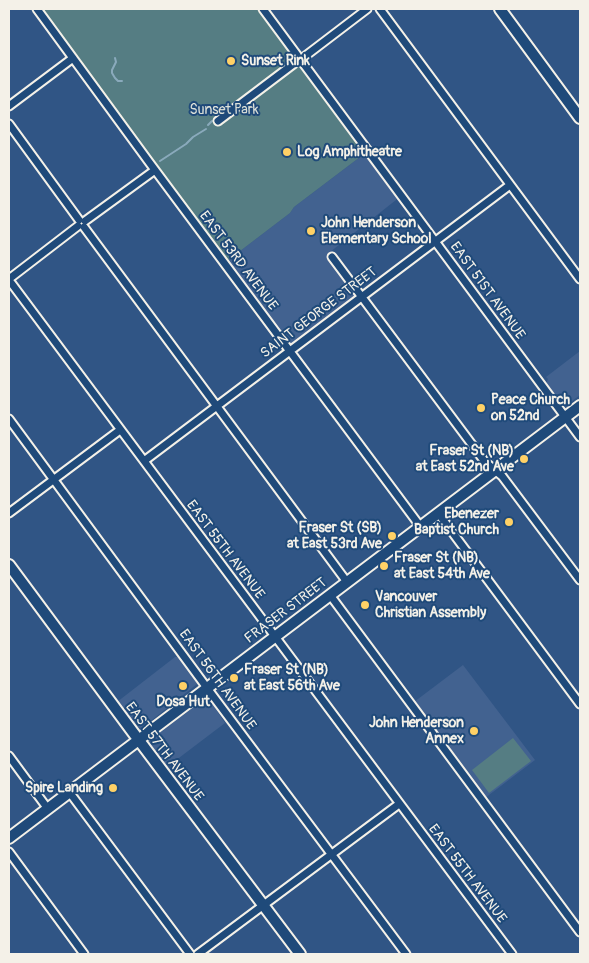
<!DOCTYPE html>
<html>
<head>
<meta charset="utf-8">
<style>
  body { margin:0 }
  #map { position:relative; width:589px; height:963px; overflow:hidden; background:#305585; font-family:Pangolin,sans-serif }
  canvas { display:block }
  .frame { position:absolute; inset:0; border:10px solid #f4f1e8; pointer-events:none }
</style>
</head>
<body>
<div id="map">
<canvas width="589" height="963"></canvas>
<div class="frame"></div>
</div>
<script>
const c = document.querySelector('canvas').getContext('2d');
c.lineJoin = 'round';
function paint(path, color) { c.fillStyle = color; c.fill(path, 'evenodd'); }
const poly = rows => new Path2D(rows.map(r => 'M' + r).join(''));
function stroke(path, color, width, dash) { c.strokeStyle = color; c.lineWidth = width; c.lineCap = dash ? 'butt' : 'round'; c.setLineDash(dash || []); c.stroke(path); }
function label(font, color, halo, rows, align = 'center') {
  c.font = font + ' Pangolin,sans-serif'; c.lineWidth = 4; c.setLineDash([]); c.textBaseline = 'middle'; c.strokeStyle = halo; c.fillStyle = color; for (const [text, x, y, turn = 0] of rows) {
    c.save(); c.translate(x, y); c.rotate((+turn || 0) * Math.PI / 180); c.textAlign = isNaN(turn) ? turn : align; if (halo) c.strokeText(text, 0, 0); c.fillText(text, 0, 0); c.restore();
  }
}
const built = poly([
  [364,154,397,198,396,200,330,252,329,257,356,295,298,338,297,341,294,344,290,344,287,342,227,261,290,213,294,207],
  [580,351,580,395,567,405,563,405,546,384,548,379,546,377],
  [175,657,179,657,196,680,197,684,142,728,136,727,117,702],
  [463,665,535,760,485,798,414,702],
  [206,698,209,699,225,723,167,767,155,750,150,746,149,741]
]);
const green = poly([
  [42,9,257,9,364,154,294,207,290,213,227,261],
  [513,738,531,761,489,793,472,770]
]);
const stream = poly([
  [115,58,116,62,112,70,112,73,115,78,118,81,122,81],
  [208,125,212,121],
  [160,161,186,144,193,137,206,129]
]);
const street = poly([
  [37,9,149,162,420,526],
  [263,9,297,55],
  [380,9,580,279],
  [304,57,367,9],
  [303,63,580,437],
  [9,106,73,58],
  [218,121,296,62],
  [9,124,79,220],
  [85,221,155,170],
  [84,227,347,582],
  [332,257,485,462,502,476,580,580],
  [9,279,78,226],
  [9,280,512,954],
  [9,419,213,696,406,954],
  [144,461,510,185],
  [9,513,120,430],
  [438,513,580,704],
  [330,595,580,932],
  [9,756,48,809],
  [70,793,190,954],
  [9,852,84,954],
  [198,954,399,804]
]);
const secondary = poly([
  [500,9,580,118],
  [9,565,132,731,300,954],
  [9,838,580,406]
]);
const markers = [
  [231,61,5,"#ffd166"],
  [287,152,5,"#ffd166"],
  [311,231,5,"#ffd166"],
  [481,408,5,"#ffd166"],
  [524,459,5,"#ffd166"],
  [509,522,5,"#ffd166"],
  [392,536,5,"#ffd166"],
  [384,566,5,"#ffd166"],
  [365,605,5,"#ffd166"],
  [234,678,5,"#ffd166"],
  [183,686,5,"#ffd166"],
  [474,731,5,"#ffd166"],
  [113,788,5,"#ffd166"]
];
const poiNames = [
  ["Sunset Rink",241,61],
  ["Log Amphitheatre",297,152],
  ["John Henderson",321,223],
  ["Elementary School",321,239],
  ["Peace Church",491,400],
  ["on 52nd",491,416],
  ["Fraser St (NB)",514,451,"right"],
  ["at East 52nd Ave",514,467,"right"],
  ["Ebenezer",499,514,"right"],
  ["Baptist Church",499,530,"right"],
  ["Fraser St (SB)",382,528,"right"],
  ["at East 53rd Ave",382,544,"right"],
  ["Fraser St (NB)",394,558],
  ["at East 54th Ave",394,574],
  ["Vancouver",375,597],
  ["Christian Assembly",375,613],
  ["Fraser St (NB)",244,670],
  ["at East 56th Ave",244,686],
  ["Dosa Hut",183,702,"center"],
  ["John Henderson",464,723,"right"],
  ["Annex",464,739,"right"],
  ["Spire Landing",103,788,"right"]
];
const parkNames = [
  ["Sunset Park",224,110]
];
const streetNames = [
  ["EAST 53RD AVENUE",238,261,53],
  ["EAST 51ST AVENUE",487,291,54],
  ["SAINT GEORGE STREET",319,313,-37],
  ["EAST 55TH AVENUE",225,550,53],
  ["FRASER STREET",286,611,-37],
  ["EAST 56TH AVENUE",217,680,54],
  ["EAST 57TH AVENUE",164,752,53],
  ["EAST 55TH AVENUE",467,874,53]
];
paint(built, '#426290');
paint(green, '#557d83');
stroke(stream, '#8aaabc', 2);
stroke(street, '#f4f1e8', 11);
stroke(secondary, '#f4f1e8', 14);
stroke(street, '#1f4a7a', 7);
stroke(secondary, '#1f4a7a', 10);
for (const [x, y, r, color] of markers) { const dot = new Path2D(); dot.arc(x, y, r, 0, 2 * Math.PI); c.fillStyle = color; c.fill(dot); stroke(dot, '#1f4a7a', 2); }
label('bold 14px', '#f4f1e8', '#1f4a7a', poiNames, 'left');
label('14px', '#dce0d9', '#1f4a7a', parkNames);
label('14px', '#f4f1e8', '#1f4a7a', streetNames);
</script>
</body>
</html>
